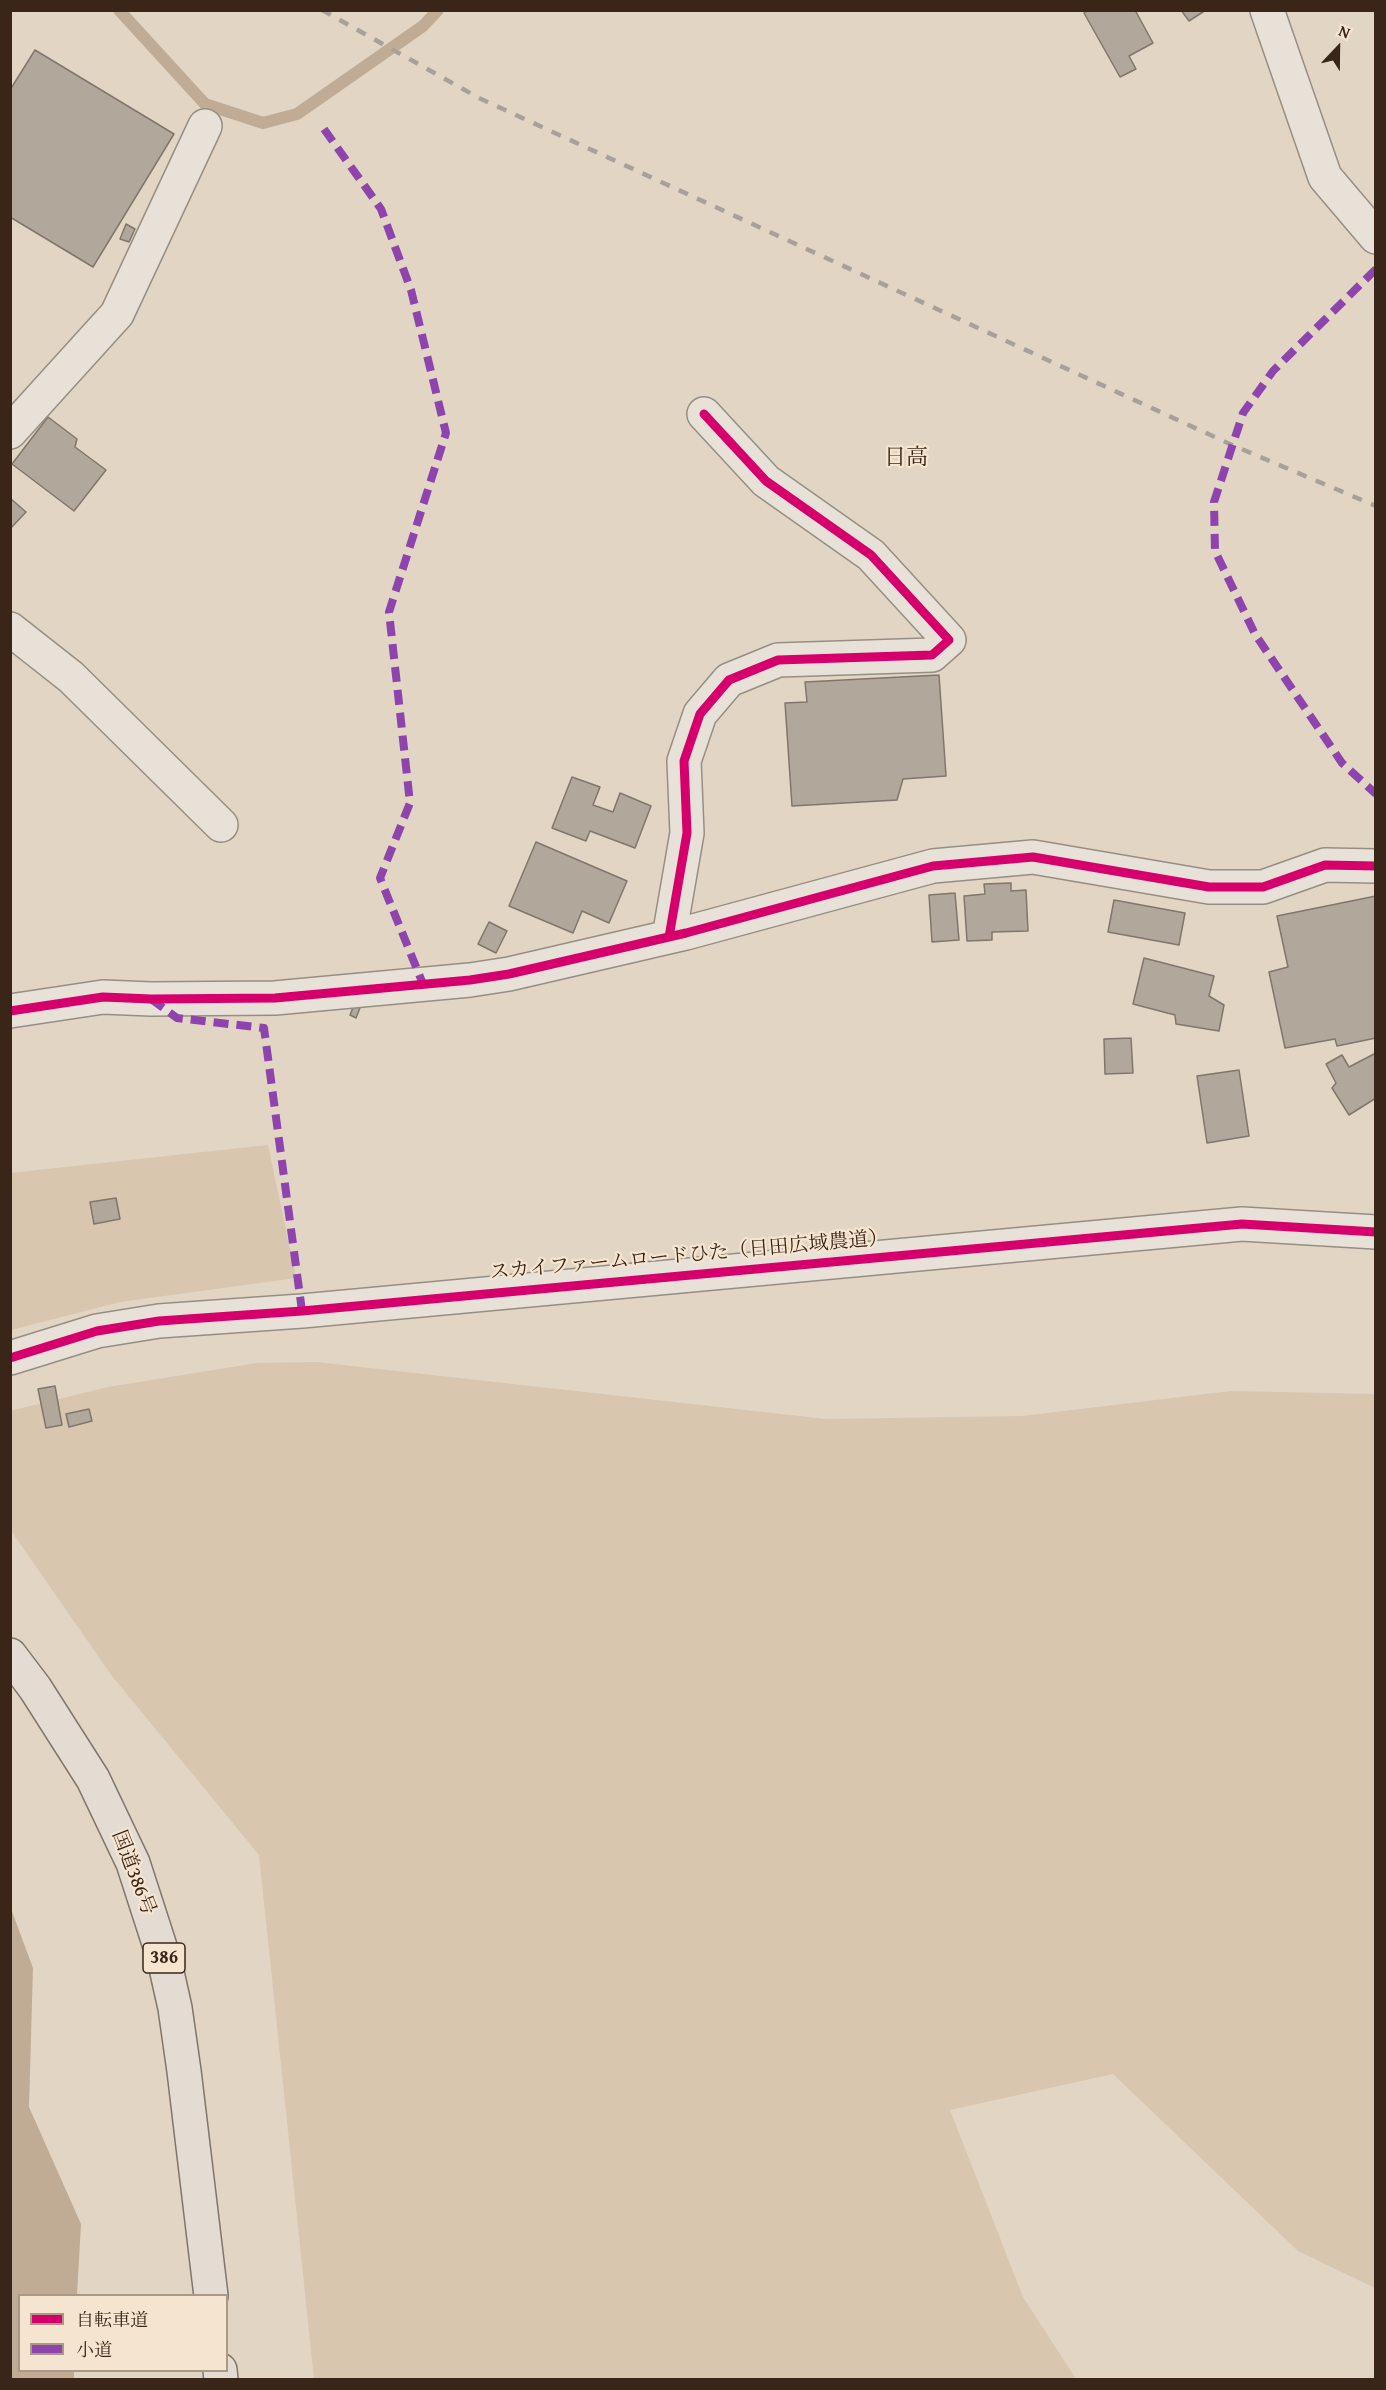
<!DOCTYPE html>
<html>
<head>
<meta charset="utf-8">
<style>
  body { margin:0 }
  #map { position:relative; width:1386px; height:2390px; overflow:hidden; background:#e2d5c4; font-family:"Gentium Book Plus","Noto Serif JP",serif }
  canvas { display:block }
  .frame { position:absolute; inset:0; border:12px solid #3a2618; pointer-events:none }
  .legend { position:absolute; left:18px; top:2294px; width:210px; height:78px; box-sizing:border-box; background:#f5e5d0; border:2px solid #aa9986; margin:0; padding:8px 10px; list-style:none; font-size:18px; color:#3a2618 }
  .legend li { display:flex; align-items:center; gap:12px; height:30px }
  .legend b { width:30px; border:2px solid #aa9986 }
  .north { position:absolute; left:1308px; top:18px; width:60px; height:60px; -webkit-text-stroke:4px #f5e5d0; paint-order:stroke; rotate:22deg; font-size:16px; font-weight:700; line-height:24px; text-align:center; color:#3a2618 }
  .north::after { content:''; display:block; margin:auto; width:21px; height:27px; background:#3a2618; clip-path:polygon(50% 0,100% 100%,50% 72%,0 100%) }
</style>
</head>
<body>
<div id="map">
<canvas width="1386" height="2390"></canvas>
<div class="frame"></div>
<ul class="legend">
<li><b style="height:8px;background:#d6006c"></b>自転車道</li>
<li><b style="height:8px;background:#8e44ad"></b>小道</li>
</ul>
<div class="north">N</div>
</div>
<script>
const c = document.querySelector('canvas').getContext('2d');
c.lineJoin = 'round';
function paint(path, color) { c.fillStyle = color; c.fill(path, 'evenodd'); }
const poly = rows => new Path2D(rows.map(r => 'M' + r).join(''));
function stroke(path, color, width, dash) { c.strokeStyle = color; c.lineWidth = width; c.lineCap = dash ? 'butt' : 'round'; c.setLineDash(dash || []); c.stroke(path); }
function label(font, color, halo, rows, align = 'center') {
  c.font = font + ' "Gentium Book Plus","Noto Serif JP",serif'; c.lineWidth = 4.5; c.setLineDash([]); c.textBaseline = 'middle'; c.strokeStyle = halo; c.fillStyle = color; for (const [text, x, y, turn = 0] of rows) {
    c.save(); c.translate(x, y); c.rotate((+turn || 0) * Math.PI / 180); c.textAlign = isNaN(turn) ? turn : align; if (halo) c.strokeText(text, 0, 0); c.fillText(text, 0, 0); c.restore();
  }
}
const green = poly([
  [268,1145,296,1278,120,1302,11,1330,10,1173],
  [316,1362,826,1419,1022,1416,1231,1391,1375,1394,1375,2288,1298,2251,1113,2074,950,2110,1023,2297,1076,2379,314,2379,259,1855,112,1676,14,1535,10,1527,10,1411,108,1387,257,1363]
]);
const water = poly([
  [10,1906,33,1968,29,2107,81,2224,77,2295,20,2296,20,2370,74,2371,74,2379,11,2379]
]);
const stream = poly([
  [119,10,205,104,263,123,297,114,423,26,438,10]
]);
const building = poly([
  [1088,10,1135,10,1153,43,1129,56,1136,69,1120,77,1084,13,1088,10],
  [1181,10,1206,10,1189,21,1181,10],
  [35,50,174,134,93,267,10,217,10,90,35,50],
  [126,224,135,229,129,242,120,239,126,224],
  [48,417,77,439,75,447,106,470,74,511,12,464,48,417],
  [10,498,26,512,10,529,10,498],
  [939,675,946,776,903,779,897,800,792,806,785,703,807,702,805,682,939,675],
  [572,777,600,787,593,805,613,812,620,793,651,806,635,848,590,831,586,841,552,828,572,777],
  [536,842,627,881,609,923,582,911,573,933,509,906,536,842],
  [1011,883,1011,891,1026,890,1028,931,992,932,992,940,967,941,964,896,985,894,984,884,1011,883],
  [955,893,959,940,932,942,929,895,955,893],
  [1376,896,1376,1038,1337,1046,1335,1039,1285,1048,1269,972,1288,967,1277,916,1376,896],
  [1114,900,1185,913,1179,945,1108,932,1114,900],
  [489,922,507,931,496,953,478,944,489,922],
  [1144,958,1214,976,1209,996,1224,1005,1219,1031,1176,1024,1175,1015,1133,1004,1144,958],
  [354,1005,360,1008,356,1018,350,1015,354,1005],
  [1131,1038,1133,1073,1105,1074,1104,1039,1131,1038],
  [1376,1053,1376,1098,1349,1115,1332,1088,1336,1083,1326,1064,1342,1055,1349,1067,1376,1053],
  [1239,1070,1249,1136,1207,1143,1197,1076,1239,1070],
  [116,1198,120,1219,94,1224,90,1202,116,1198],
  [55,1386,62,1425,46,1428,38,1389,55,1386],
  [89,1409,92,1421,69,1427,66,1414,89,1409]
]);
const minor = poly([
  [1267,10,1325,177,1376,237],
  [10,432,117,314,205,126],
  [10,629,71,677,221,825],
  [669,937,687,833,684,761,700,714,729,680,778,660,932,655,949,640,871,555,766,481,704,414],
  [10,1011,103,997,151,999,275,998,470,980,509,974,686,933,933,866,1033,857,1209,887,1263,887,1325,865,1376,866]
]);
const tertiary = poly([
  [10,1358,97,1331,159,1321,302,1311,1242,1224,1376,1232]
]);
const trunk = poly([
  [10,1655,35,1688,93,1779,133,1863,164,1959,175,2008,184,2071,211,2296],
  [220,2370,221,2380]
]);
const rail = poly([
  [322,10,479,98,1232,445,1376,506]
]);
const quiet = poly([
  [324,129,381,209,411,290,446,433,389,612,410,803,380,878,423,984],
  [1376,269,1273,371,1243,413,1214,502,1215,551,1255,634,1342,763,1376,794],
  [151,999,177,1018,264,1028,302,1311]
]);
const cycleway = poly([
  [669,937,687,833,684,761,700,714,729,680,778,660,932,655,949,640,871,555,766,481,704,414],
  [10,1011,103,997,151,999,275,998,470,980,509,974,686,933,933,866,1033,857,1209,887,1263,887,1325,865,1376,866],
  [10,1358,97,1331,159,1321,302,1311,1242,1224,1376,1232]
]);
const shields = [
  [164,1958,42]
];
const shieldNames = [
  ["386",164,1958]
];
const streetNames = [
  ["スカイファームロードひた（日田広域農道）",689,1256,-5],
  ["国道386号",133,1873,69]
];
const quarterNames = [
  ["日高",906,458]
];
paint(green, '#d8c6ae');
paint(water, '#c0ac95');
stroke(stream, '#c0ac95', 12);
paint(building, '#b1a79b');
stroke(building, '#80766b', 1.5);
stroke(minor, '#978e83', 36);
stroke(tertiary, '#978e83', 36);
stroke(trunk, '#80766b', 36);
stroke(minor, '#e8e1d8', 33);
stroke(tertiary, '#e8e1d8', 33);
stroke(trunk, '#e4dcd2', 33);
stroke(rail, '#a8a19a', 4.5, [10, 10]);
stroke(quiet, '#8e44ad', 8, [15, 8]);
stroke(cycleway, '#d6006c', 9);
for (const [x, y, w] of shields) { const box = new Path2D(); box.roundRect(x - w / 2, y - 15, w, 30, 4.5); c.fillStyle = '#f5e5d0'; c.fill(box); stroke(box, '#3a2618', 1.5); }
label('bold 18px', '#3a2618', null, shieldNames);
label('20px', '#3a2618', '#f5e5d0', streetNames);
label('22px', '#3a2618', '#f5e5d0', quarterNames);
</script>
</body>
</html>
